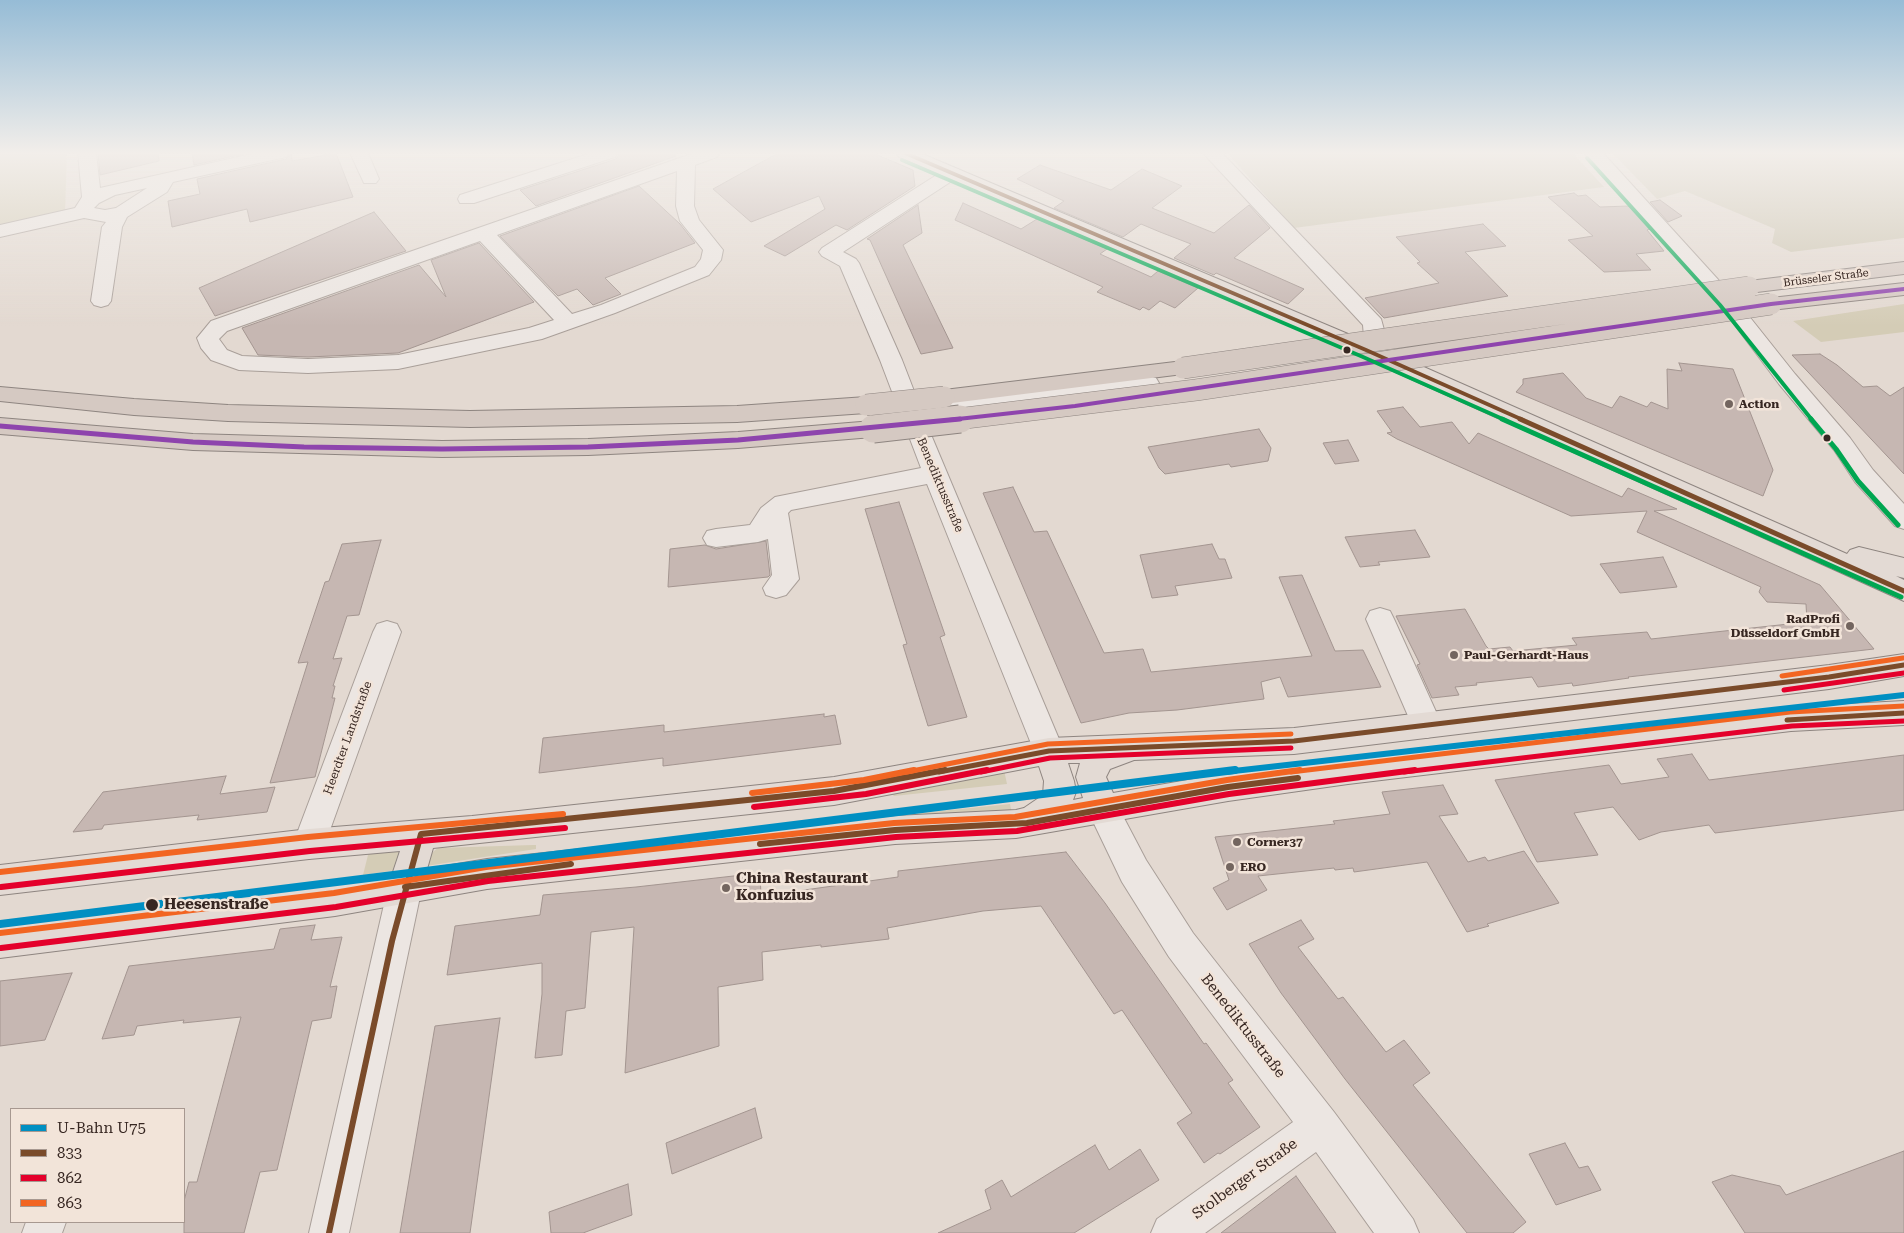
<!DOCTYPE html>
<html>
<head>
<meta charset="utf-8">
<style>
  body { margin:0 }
  #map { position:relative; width:1904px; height:1233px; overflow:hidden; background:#e3d9d1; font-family:"Roboto Serif",serif }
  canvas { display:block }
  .legend { position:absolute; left:10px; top:1108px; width:175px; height:115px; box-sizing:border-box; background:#f2e4d9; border:1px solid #a79890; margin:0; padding:6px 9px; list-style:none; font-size:15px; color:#372722 }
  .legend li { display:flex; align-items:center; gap:10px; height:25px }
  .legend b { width:25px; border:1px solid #a79890 }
</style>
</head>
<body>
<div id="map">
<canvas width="1904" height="1233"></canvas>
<ul class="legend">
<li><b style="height:6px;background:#008fc2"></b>U-Bahn U75</li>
<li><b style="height:6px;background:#7a4b2a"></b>833</li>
<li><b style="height:6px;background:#e4002b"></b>862</li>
<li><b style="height:6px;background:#f26522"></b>863</li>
</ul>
</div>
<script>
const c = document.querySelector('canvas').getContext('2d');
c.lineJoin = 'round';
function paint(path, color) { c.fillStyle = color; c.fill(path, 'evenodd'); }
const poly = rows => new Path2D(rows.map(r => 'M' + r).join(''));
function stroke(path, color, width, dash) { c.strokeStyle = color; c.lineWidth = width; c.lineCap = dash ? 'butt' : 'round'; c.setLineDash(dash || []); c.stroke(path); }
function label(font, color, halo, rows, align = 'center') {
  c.font = font + ' "Roboto Serif",serif'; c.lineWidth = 5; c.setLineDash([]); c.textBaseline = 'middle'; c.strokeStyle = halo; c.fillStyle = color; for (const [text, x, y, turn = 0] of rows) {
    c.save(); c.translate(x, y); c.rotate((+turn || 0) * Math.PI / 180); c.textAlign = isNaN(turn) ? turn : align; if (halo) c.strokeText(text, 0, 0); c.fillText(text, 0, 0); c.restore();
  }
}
const green = poly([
  [0,153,67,153,65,215,0,231],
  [1904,304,1904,332,1821,342,1793,321],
  [1003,765,1007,784,894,796,891,793],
  [1010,804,1012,815,909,817,911,814],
  [533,845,536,845,536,849,426,866,425,858,438,848],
  [404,850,397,870,363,875,369,851]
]);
const cemetery = poly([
  [1227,153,1573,153,1604,187,1294,228],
  [1612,153,1904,153,1904,238,1791,252,1772,243,1775,229,1685,191,1657,199]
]);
const building = poly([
  [98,153,158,153,159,161,100,175,98,153],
  [192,153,248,153,194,165,192,153],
  [291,153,292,161,336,153,353,197,250,222,247,209,172,227,168,201,200,194,197,179,286,159,291,153],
  [620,153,675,153,676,156,536,206,520,190,616,159,620,153],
  [778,153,873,153,913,170,915,186,847,230,836,225,785,256,764,246,825,209,819,196,751,222,713,189,778,153],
  [1040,165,1111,190,1142,169,1182,186,1152,208,1214,233,1249,205,1270,228,1234,258,1304,289,1288,304,1216,273,1214,275,1174,258,1191,244,1160,232,1141,224,1123,237,1054,208,1064,201,1017,179,1040,165],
  [639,186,680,224,695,243,605,278,621,294,593,305,577,289,558,296,500,236,639,186],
  [1574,193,1578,196,1586,195,1600,207,1629,206,1650,229,1647,230,1664,251,1636,254,1651,270,1604,272,1568,240,1593,236,1548,197,1574,193],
  [1660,200,1682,216,1668,222,1650,202,1660,200],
  [963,203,1021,229,1037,219,1107,249,1100,254,1151,277,1158,271,1198,288,1175,308,1160,301,1149,310,1143,307,1140,310,1097,292,1103,287,955,220,963,203],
  [918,205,922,233,903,245,953,348,921,354,870,240,867,239,918,205],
  [374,212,406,251,215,316,199,288,374,212],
  [1483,224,1506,246,1465,252,1508,296,1384,318,1365,298,1439,283,1417,263,1420,262,1396,237,1483,224],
  [479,243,534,302,398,353,308,357,258,355,242,328,419,265,446,297,431,260,479,243],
  [1820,354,1837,365,1863,387,1877,386,1890,396,1904,387,1904,474,1792,355,1820,354],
  [1679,363,1733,369,1773,470,1763,496,1516,392,1523,384,1523,379,1563,373,1586,398,1612,408,1620,396,1647,407,1651,402,1668,409,1667,369,1682,371,1679,363],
  [1403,407,1420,427,1452,422,1469,444,1478,433,1622,497,1628,488,1677,509,1654,511,1820,585,1874,649,1628,677,1629,678,1573,686,1572,683,1538,687,1532,677,1476,683,1477,685,1455,687,1459,695,1432,698,1417,665,1420,664,1396,616,1465,609,1486,646,1489,649,1510,647,1513,651,1577,645,1572,638,1647,632,1651,639,1807,622,1806,604,1767,602,1759,592,1761,587,1637,532,1647,511,1571,516,1397,439,1387,433,1392,432,1377,411,1403,407],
  [1259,429,1271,448,1268,461,1231,467,1229,464,1165,474,1159,468,1148,447,1259,429],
  [1348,440,1359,461,1335,464,1323,443,1348,440],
  [1013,487,1034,532,1047,531,1104,653,1143,649,1151,672,1312,656,1279,577,1302,575,1335,651,1363,650,1381,687,1288,697,1280,677,1261,682,1264,699,1177,710,1129,713,1081,723,983,493,1013,487],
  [899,502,945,635,940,637,967,717,928,726,903,645,907,644,865,509,899,502],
  [1415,530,1430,557,1378,562,1380,565,1360,567,1345,537,1415,530],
  [381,540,359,615,347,616,333,659,342,658,333,686,335,686,332,698,335,698,315,777,270,783,308,662,298,663,325,582,329,581,342,544,381,540],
  [766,541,770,575,768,577,668,587,670,549,705,545,716,549,766,541],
  [1212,544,1219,559,1225,559,1232,578,1175,586,1178,595,1152,598,1140,555,1212,544],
  [1663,557,1677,587,1620,593,1600,564,1663,557],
  [824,714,824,717,835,715,841,744,663,766,663,758,539,773,543,738,664,725,664,732,824,714],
  [1692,754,1709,780,1904,755,1904,810,1715,833,1709,825,1661,832,1639,840,1613,807,1574,813,1598,855,1537,862,1495,780,1609,765,1621,784,1669,777,1657,759,1692,754],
  [226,776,220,794,275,787,267,812,197,820,199,815,104,825,102,829,73,832,103,792,226,776],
  [1443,785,1458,814,1439,816,1468,862,1485,857,1488,861,1524,851,1559,903,1487,924,1489,926,1467,932,1427,862,1354,872,1353,868,1335,870,1334,868,1258,876,1267,890,1227,910,1213,888,1229,880,1215,837,1335,824,1333,821,1390,814,1382,792,1443,785],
  [1066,852,1105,903,1204,1044,1206,1043,1233,1080,1228,1083,1260,1127,1220,1154,1218,1153,1204,1163,1177,1123,1192,1113,1122,1010,1114,1014,1041,906,983,911,887,928,889,939,821,947,821,945,762,952,763,980,718,987,719,1046,625,1073,634,927,591,932,585,1008,566,1011,562,1055,535,1058,542,994,542,963,447,975,455,926,540,915,543,895,636,887,760,873,761,896,898,877,898,871,1066,852],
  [1301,920,1314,939,1298,947,1338,999,1343,997,1386,1052,1404,1040,1430,1073,1413,1085,1526,1222,1513,1233,1467,1233,1345,1079,1281,993,1249,944,1301,920],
  [315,925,311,940,342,937,330,987,337,986,331,1018,312,1021,277,1170,260,1172,244,1233,184,1233,184,1201,189,1182,197,1182,241,1017,183,1023,184,1020,137,1026,134,1035,102,1039,129,966,274,949,280,929,315,925],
  [72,973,45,1040,0,1046,0,981,72,973],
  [500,1018,470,1233,400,1233,435,1026,500,1018],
  [755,1108,762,1138,672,1174,666,1143,755,1108],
  [1565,1143,1579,1168,1588,1166,1601,1190,1556,1205,1529,1154,1565,1143],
  [1095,1145,1109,1170,1140,1149,1159,1180,1074,1233,938,1233,991,1209,985,1190,1002,1180,1011,1197,1095,1145],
  [1904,1151,1904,1233,1745,1233,1712,1182,1732,1175,1780,1186,1786,1195,1904,1151],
  [1296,1176,1336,1233,1221,1233,1296,1176],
  [628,1184,632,1215,583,1233,551,1233,549,1212,628,1184]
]);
const minor = poly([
  [78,153,96,153,100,188,256,153,289,153,286,157,173,182,167,192,127,217,122,227,111,301,108,305,101,307,94,305,91,301,102,227,106,222,84,218,0,237,0,225,75,208,82,197,78,153],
  [147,188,116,208,105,210,94,208,99,203,115,195,147,188],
  [350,153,368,153,379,179,376,183,364,183,350,153],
  [591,153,618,153,615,157,474,203,460,203,458,199,460,195,591,153],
  [694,153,720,153,717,157,695,165,694,206,699,220,723,250,721,260,709,275,615,313,542,339,398,369,308,373,239,370,211,360,201,348,197,338,211,321,694,153],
  [677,171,676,206,680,221,703,250,701,259,695,267,601,305,572,314,497,235,677,171],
  [480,241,554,320,529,328,398,355,308,359,242,356,227,350,219,339,227,331,480,241],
  [1203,153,1222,153,1381,319,1386,337,1374,355,1366,357,1358,355,1355,350,1364,337,1363,325,1203,153],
  [1584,153,1603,153,1733,296,1795,374,1850,438,1873,470,1904,504,1904,529,1895,526,1855,482,1834,450,1779,384,1719,304,1584,153],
  [952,168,958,169,961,173,958,177,843,252,856,259,859,263,902,360,919,404,1148,376,1156,378,1159,383,1156,388,1148,390,924,418,1064,751,1060,760,1049,764,1038,760,1034,751,927,484,791,510,788,513,799,579,786,595,776,598,766,595,763,588,772,575,768,539,758,542,716,547,707,545,703,538,707,531,716,529,750,525,761,508,775,497,921,468,880,360,840,266,822,256,819,252,822,248,946,169,952,168],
  [1380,608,1390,611,1394,619,1442,725,1438,734,1427,738,1416,734,1412,725,1366,619,1370,611,1380,608],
  [387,621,397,624,401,632,325,844,320,854,309,859,298,854,293,844,373,632,377,624,387,621],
  [1103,795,1114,799,1146,860,1193,933,1334,1112,1413,1219,1419,1233,1374,1233,1316,1152,1205,1233,1151,1233,1157,1219,1293,1122,1169,957,1122,882,1087,809,1092,799,1103,795],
  [405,871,417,876,422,887,349,1233,309,1233,388,887,393,876,405,871],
  [26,1222,66,1222,62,1233,22,1233,26,1222]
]);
const major = poly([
  [896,153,920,153,1374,345,1847,554,1850,550,1859,547,1904,558,1904,578,1896,576,1904,580,1904,601,1358,355,899,157,896,153],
  [1904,654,1904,676,1829,689,1294,754,1134,760,1110,769,1106,777,1113,793,1228,773,1348,758,1791,707,1904,701,1904,725,1791,731,1348,784,1228,801,1016,838,895,844,487,889,335,916,0,958,0,924,335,884,392,875,400,851,309,859,0,895,0,865,309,829,472,816,834,777,1049,738,1294,728,1829,665,1904,654],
  [1068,763,1080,763,1076,777,1083,798,1073,800,1076,792,1074,781,1068,763],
  [1039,766,1044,781,1043,795,1024,808,1016,810,895,816,487,859,427,869,433,848,834,805,1039,766]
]);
const highway = poly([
  [1904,262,1904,274,1749,293,1742,291,1739,287,1742,283,1749,281,1904,262],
  [1904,283,1904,295,1771,310,1764,308,1761,304,1764,300,1771,298,1904,283],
  [1183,361,1191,363,1194,368,1191,373,944,404,936,402,933,397,936,392,944,390,1183,361],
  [0,387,134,399,228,405,470,411,737,406,866,397,874,400,878,405,874,410,866,413,737,422,470,427,228,421,134,415,0,401,0,387],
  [0,418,193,434,442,441,588,439,738,432,873,421,881,423,885,429,881,435,873,437,738,448,588,455,442,457,193,450,0,434,0,418]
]);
const highwayBridgeFar1 = poly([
  [1183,368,1749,287],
  [866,405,944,397],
  [949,420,1196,390,1771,304]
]);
const highwayBridge = poly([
  [873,429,960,419]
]);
const bus1Far2 = poly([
  [905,153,1366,350,1523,420]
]);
const bus1Far1 = poly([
  [1520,419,1904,591],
  [1787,720,1904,713],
  [939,772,1049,751,1294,741,1829,677,1904,665]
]);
const bus1 = poly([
  [760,844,895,830,1027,823,1228,787,1298,778],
  [405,887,571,864],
  [329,1233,392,941,421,834,834,791,945,770]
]);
const bus2Far1 = poly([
  [1784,690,1904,673],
  [981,772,1050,758,1291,748],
  [1404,772,1792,726,1904,721]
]);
const bus2 = poly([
  [754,807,866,794,987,770],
  [1,887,310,851,565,828],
  [1,948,336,907,488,881,896,837,1017,831,1229,794,1415,770]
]);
const bus3Far1 = poly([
  [1782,676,1903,658],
  [907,772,1048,744,1291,734],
  [1291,772,1790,712,1904,706]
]);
const bus3 = poly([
  [752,793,864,780,914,770],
  [0,872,308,837,563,814],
  [0,933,334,893,486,867,894,823,1015,817,1227,780,1300,770]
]);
const bus4Far1 = poly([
  [949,420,1075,406,1771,304,1904,289]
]);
const bus4 = poly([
  [0,426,193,442,304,447,442,449,588,447,738,440,960,419]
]);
const bus5Far1 = poly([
  [1587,158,1720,305,1812,420],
  [902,160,1363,357,1505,420]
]);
const bus5 = poly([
  [1502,419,1901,597],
  [1811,419,1836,449,1858,481,1898,525]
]);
const metro1Far1 = poly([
  [1225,772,1904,695]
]);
const metro1 = poly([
  [0,924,1235,770]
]);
const markers = [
  [1347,350,4.5,"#372722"],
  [1729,404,5,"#73655f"],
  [1827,438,4.5,"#372722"],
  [1850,626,5,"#73655f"],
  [1454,655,5,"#73655f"],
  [1237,842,5,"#73655f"],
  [1230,867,5,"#73655f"],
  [726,888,5,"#73655f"],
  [152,905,7,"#372722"]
];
const farStreetnames = [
  ["Brüsseler Straße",1826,278,-7]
];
const poiNames = [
  ["Action",1739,404],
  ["RadProfi",1840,619,"right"],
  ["Düsseldorf GmbH",1840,633,"right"],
  ["Paul-Gerhardt-Haus",1464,655],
  ["Corner37",1247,842],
  ["ERO",1240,867]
];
const streetNames = [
  ["Benediktusstraße",940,485,67],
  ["Heerdter Landstraße",348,738,-70]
];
const nearPoinames = [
  ["China Restaurant",736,879],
  ["Konfuzius",736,896]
];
const nearStopnames = [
  ["Heesenstraße",164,905]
];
const nearStreetnames = [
  ["Benediktusstraße",1243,1026,52],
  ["Stolberger Straße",1245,1179,-36]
];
paint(green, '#d4ccb6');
paint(cemetery, '#cec7b4');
paint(building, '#c6b7b2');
stroke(building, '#a39590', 1);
stroke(minor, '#a99f99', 2);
stroke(major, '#8e8580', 2);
stroke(highway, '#8e8580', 2);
paint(minor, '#ece6e2');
paint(major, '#e3dad4');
paint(highway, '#d5c9c2');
stroke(highwayBridgeFar1, '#8e8580', 22, []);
stroke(highwayBridge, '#8e8580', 29, []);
stroke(highwayBridgeFar1, '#d5c9c2', 21);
stroke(highwayBridge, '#d5c9c2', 27);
stroke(bus1Far2, '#7a4b2a', 4);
stroke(bus1Far1, '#7a4b2a', 5);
stroke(bus1, '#7a4b2a', 6);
stroke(bus2Far1, '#e4002b', 5);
stroke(bus2, '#e4002b', 6);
stroke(bus3Far1, '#f26522', 5);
stroke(bus3, '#f26522', 6);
stroke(bus4Far1, '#8e44ad', 4);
stroke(bus4, '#8e44ad', 5);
stroke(bus5Far1, '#00a651', 4);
stroke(bus5, '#00a651', 5);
stroke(metro1Far1, '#008fc2', 6);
stroke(metro1, '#008fc2', 8);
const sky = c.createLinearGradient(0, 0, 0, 326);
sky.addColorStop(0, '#96bcd6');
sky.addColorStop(0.47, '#f2eeea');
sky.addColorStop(1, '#f2eeea00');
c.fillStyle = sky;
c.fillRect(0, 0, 1904, 326);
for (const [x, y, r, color] of markers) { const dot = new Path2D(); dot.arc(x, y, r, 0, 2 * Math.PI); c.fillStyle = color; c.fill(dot); stroke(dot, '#f2e4d9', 2); }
label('11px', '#372722', '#f2e4d9', farStreetnames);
label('bold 12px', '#372722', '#f2e4d9', poiNames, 'left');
label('12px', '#372722', '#f2e4d9', streetNames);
label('bold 15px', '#372722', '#f2e4d9', nearPoinames, 'left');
label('bold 15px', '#372722', '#f2e4d9', nearStopnames, 'left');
label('15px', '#372722', '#f2e4d9', nearStreetnames);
</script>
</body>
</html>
